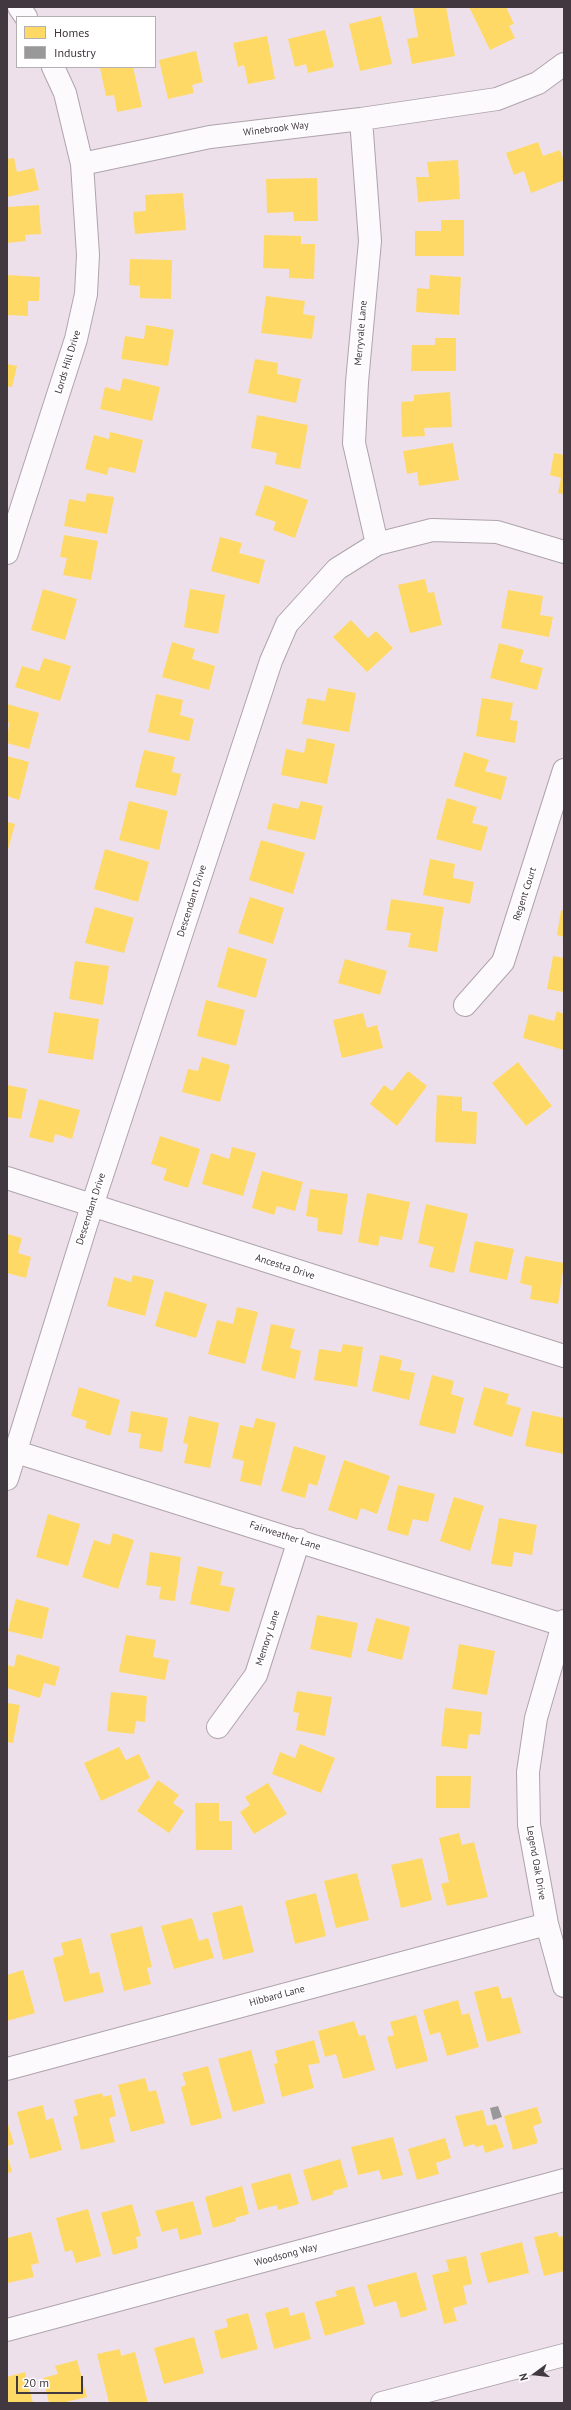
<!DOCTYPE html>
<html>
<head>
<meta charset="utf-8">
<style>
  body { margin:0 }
  #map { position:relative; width:571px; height:2410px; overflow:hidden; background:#eee0ea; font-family:"PT Sans",sans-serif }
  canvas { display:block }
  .frame { position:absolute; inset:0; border:8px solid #423840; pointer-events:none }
  .legend { position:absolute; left:16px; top:16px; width:140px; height:52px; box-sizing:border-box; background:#fff; border:1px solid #b3afb3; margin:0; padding:5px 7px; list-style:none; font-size:12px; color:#423840 }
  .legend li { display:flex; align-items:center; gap:8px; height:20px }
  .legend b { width:20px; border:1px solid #b3afb3 }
  .north { position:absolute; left:515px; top:2354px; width:40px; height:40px; -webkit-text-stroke:3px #fff; paint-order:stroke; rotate:255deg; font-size:11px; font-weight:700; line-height:16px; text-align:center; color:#423840 }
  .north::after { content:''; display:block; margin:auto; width:14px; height:18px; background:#423840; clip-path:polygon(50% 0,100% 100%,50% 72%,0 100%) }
  .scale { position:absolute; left:16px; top:2376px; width:67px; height:18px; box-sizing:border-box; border:2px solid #423840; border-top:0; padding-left:5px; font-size:12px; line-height:14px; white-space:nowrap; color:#423840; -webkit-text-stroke:3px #fff; paint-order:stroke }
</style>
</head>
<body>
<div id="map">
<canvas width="571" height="2410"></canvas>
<div class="frame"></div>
<ul class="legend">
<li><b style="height:11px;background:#ffd966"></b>Homes</li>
<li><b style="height:11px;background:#999"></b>Industry</li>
</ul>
<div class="north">N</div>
<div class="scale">20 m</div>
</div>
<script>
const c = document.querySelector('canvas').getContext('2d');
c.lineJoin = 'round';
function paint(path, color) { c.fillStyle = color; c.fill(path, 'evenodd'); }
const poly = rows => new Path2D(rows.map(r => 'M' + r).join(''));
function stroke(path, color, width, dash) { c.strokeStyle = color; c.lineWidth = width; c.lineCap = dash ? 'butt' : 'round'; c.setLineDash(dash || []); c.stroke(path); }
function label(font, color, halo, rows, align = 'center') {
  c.font = font + ' "PT Sans",sans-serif'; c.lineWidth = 4; c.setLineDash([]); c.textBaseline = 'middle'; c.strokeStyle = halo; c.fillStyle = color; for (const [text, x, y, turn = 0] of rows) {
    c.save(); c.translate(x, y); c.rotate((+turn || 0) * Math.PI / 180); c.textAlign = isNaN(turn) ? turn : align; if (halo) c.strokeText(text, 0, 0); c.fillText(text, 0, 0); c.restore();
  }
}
const homes = poly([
  [413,7,446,7,455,56,412,64,407,39,418,37],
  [469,7,506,7,514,24,509,26,515,38,490,50],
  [381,16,392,64,360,71,349,24],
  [325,30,334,67,308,73,306,64,295,67,288,39],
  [267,36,275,79,248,84,244,65,238,67,233,43],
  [196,51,203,82,192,85,194,93,168,99,159,60],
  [107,67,133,67,142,107,117,112,114,95,106,96,100,68],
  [538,142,543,156,560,150,564,162,564,180,531,193,524,171,514,175,506,153],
  [14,158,17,172,34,168,39,190,7,197,7,159],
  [458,160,460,199,418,202,416,177,429,177,427,162],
  [317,178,318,221,294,221,293,212,267,213,266,179],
  [183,193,186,230,135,234,133,212,146,211,145,195],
  [39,205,41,234,25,235,26,241,7,243,7,207],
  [441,220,464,220,464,256,415,256,415,231,441,231],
  [264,235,301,236,301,244,315,244,314,279,289,278,289,269,263,268],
  [130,259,172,260,171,299,140,298,140,286,129,285],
  [7,275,40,277,39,301,28,301,28,316,7,315],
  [430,275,461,277,459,315,416,312,417,288,429,289],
  [266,296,305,301,303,314,315,316,312,339,261,333],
  [146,325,174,330,168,366,121,359,125,336,144,339],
  [435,338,456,338,456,371,411,371,412,345,435,345],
  [255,359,278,363,277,374,301,379,296,403,248,393],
  [7,364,17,366,12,387,7,386],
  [123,378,160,387,152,421,100,409,105,387,120,391],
  [450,392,452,427,424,428,425,436,402,437,401,402,414,401,414,395],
  [257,415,308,425,300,469,275,464,277,453,251,448],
  [110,432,143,440,135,473,109,467,107,475,85,469,94,435,109,439],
  [453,443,459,480,419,486,417,472,407,474,403,451],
  [554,453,564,455,564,494,558,493,561,478,550,475],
  [265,485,308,500,295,538,273,530,276,522,255,515],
  [87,493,114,497,107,534,64,526,69,499,85,502],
  [64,535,98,541,91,580,63,575,67,558,60,557],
  [220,537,242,543,239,553,265,560,259,584,211,571],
  [425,579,428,593,434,592,442,625,410,633,398,585],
  [43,589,77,599,65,640,31,630],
  [190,589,225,595,218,634,184,627],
  [508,590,543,596,540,615,553,617,549,637,501,628],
  [351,620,368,638,376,631,393,648,367,672,333,637],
  [172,642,195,649,192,659,215,666,209,690,162,677],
  [499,643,524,650,520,662,543,668,537,690,490,678],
  [44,658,71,666,60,701,15,687,22,666,39,671],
  [328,688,356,693,349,732,302,724,307,698,325,701],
  [156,694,183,700,180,715,194,719,189,741,148,732],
  [482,698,513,703,510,720,518,721,515,743,476,736],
  [7,704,39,713,29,749,7,743,9,723,7,722],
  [307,738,335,744,327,784,281,775,286,749,304,753],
  [144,750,175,757,172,772,181,774,176,796,135,787],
  [464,752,489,760,485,771,507,777,501,800,454,786],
  [7,756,29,762,19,800,7,796],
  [447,798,477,807,472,823,488,827,481,851,436,839],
  [129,801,168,811,159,850,119,840],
  [301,801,323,806,315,840,267,829,273,803,298,809],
  [7,822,15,824,7,853],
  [261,840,305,853,293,894,249,880],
  [105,849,149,862,138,902,94,889],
  [430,859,455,864,453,878,474,882,470,904,423,895],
  [250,897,284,908,273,944,238,933],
  [391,899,444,907,437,952,408,947,411,933,386,930],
  [95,907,134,918,124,953,85,943],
  [561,910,564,911,564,937,557,935],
  [228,947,267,959,256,998,217,987],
  [553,956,564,958,564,992,547,989],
  [345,959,387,971,380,995,338,983],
  [75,961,109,966,103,1005,69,999],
  [206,1000,245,1010,236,1046,197,1036],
  [557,1011,564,1014,564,1050,523,1038,529,1014,554,1021],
  [54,1012,99,1019,93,1060,48,1053],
  [363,1013,367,1028,377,1025,383,1048,342,1058,333,1020],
  [202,1057,230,1065,220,1102,182,1092,188,1069,198,1071],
  [518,1062,552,1106,526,1126,492,1083],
  [408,1071,427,1086,397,1126,370,1104,384,1085,392,1091],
  [7,1085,27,1089,21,1119,7,1117],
  [437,1095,462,1097,462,1111,477,1112,476,1144,435,1142],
  [39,1099,80,1110,72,1139,55,1134,53,1143,29,1137],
  [160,1136,200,1149,188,1188,163,1180,167,1169,151,1164],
  [232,1147,256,1153,243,1196,202,1184,211,1153,229,1159],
  [262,1171,303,1182,295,1211,277,1206,274,1215,252,1208],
  [310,1189,348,1194,342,1235,317,1231,318,1218,306,1216],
  [367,1193,410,1202,402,1240,380,1236,378,1246,358,1242],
  [426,1204,468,1214,454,1273,429,1267,434,1247,418,1243],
  [7,1234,22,1238,18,1253,31,1257,26,1278,7,1273],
  [475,1241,514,1249,507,1280,469,1272],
  [525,1256,564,1263,558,1304,530,1299,532,1286,520,1283],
  [133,1275,154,1280,145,1316,107,1306,114,1277,131,1282],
  [165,1291,207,1304,196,1338,155,1326],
  [237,1307,258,1312,245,1364,208,1354,217,1320,233,1324],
  [271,1324,295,1329,290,1348,301,1351,295,1379,261,1370],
  [343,1344,363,1347,357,1387,314,1380,319,1349,341,1352],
  [380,1355,402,1360,400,1370,415,1373,409,1400,372,1391],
  [432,1375,454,1381,451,1394,464,1398,455,1434,419,1425],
  [79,1387,120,1400,110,1436,85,1428,87,1421,71,1416],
  [484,1387,509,1394,506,1404,521,1408,512,1437,473,1425],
  [131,1411,168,1418,162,1452,139,1448,141,1434,128,1432],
  [532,1411,564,1418,564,1454,525,1446],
  [189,1416,219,1423,210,1468,184,1463,188,1444,183,1443],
  [256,1418,276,1423,261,1486,240,1481,244,1461,232,1458,240,1425,253,1428],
  [294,1446,326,1456,317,1486,309,1483,305,1498,281,1491],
  [344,1460,390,1476,377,1514,361,1508,357,1520,328,1510],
  [398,1485,435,1494,428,1522,413,1519,408,1536,387,1530],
  [454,1497,484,1506,470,1551,440,1541],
  [48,1514,80,1524,68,1566,36,1557],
  [499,1518,537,1525,532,1555,514,1552,512,1567,491,1564],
  [113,1533,134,1540,118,1589,82,1577,94,1540,110,1545],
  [150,1552,181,1557,175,1601,159,1599,161,1587,146,1585],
  [198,1566,223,1572,220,1585,235,1588,229,1612,190,1604],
  [16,1599,49,1608,42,1639,8,1631],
  [317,1615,358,1623,351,1658,310,1649],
  [376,1618,410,1627,402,1660,367,1651],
  [126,1635,156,1640,153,1657,169,1660,165,1680,119,1672],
  [459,1644,495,1651,487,1695,452,1689],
  [17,1654,60,1667,55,1686,44,1683,40,1698,7,1688,7,1665,14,1667],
  [297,1691,332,1697,325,1736,296,1730,299,1713,293,1712],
  [111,1692,147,1696,145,1722,136,1721,134,1734,107,1731],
  [7,1703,20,1705,13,1743,7,1742],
  [445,1708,482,1712,480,1735,469,1734,467,1749,441,1746],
  [300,1744,335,1758,321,1793,272,1774,280,1752,295,1758],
  [119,1747,126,1760,139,1754,150,1778,101,1801,84,1763],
  [436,1776,471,1776,470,1808,436,1808],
  [158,1780,179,1795,173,1803,184,1811,169,1833,137,1811],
  [268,1783,287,1814,254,1834,240,1812,250,1805,245,1797],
  [195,1803,219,1803,219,1821,232,1821,232,1850,196,1850],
  [459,1833,462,1845,474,1842,488,1897,447,1906,441,1884,449,1882,439,1838],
  [422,1858,432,1900,401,1908,391,1865],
  [357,1873,369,1920,336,1928,324,1881],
  [316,1893,326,1936,295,1944,285,1901],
  [242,1905,254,1952,223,1960,212,1913],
  [192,1918,199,1941,208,1938,214,1958,174,1969,161,1926],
  [142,1926,152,1967,147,1968,151,1984,124,1991,110,1934],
  [81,1938,90,1974,99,1972,104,1992,64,2002,53,1958,64,1955,61,1943],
  [23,1970,35,2013,7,2021,7,1975],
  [498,1986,502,1999,511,1997,521,2033,487,2042,474,1992],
  [458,2000,462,2015,469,2013,479,2047,447,2056,440,2032,430,2035,423,2010],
  [416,2015,428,2061,396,2069,387,2037,394,2035,390,2022],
  [354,2021,359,2036,365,2035,375,2070,343,2079,336,2054,325,2057,318,2031],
  [314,2040,320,2063,308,2065,314,2088,282,2097,274,2064,278,2063,275,2051],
  [251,2050,265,2103,233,2112,218,2059],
  [208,2066,222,2118,191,2126,181,2087,186,2085,182,2073],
  [145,2078,149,2092,156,2090,165,2123,131,2132,118,2085],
  [102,2093,103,2097,111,2095,116,2116,109,2118,115,2142,81,2150,73,2117,78,2115,74,2100],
  [43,2105,46,2120,53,2118,62,2150,30,2159,17,2112],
  [537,2107,542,2123,533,2126,538,2143,513,2150,504,2116],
  [483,2110,487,2126,496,2124,504,2147,485,2153,483,2145,476,2147,474,2144,464,2147,455,2116],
  [7,2121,14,2144,7,2146],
  [393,2137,403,2175,382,2180,379,2170,358,2175,351,2147],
  [445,2138,451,2158,436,2163,439,2174,417,2180,408,2149],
  [7,2154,12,2172,7,2173],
  [340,2159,348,2187,333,2191,334,2194,312,2201,303,2170],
  [290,2173,299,2204,278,2210,277,2205,258,2210,251,2184],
  [242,2186,249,2214,235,2218,236,2221,213,2228,205,2197],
  [193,2201,202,2234,180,2240,177,2228,162,2232,155,2211],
  [132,2204,141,2236,136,2237,138,2248,113,2255,101,2213],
  [88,2209,101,2256,76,2263,72,2250,65,2252,56,2218],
  [31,2232,39,2263,31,2265,34,2277,8,2283,7,2238],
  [557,2232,559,2237,564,2236,564,2271,544,2276,534,2237],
  [522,2242,529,2273,488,2283,480,2253],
  [466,2256,472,2284,463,2286,467,2304,453,2308,457,2321,444,2324,432,2275,449,2271,446,2260],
  [416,2272,427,2310,401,2318,396,2301,374,2307,367,2285],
  [354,2286,365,2324,325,2336,315,2302,337,2296,335,2291],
  [288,2307,290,2316,304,2312,311,2339,274,2349,265,2313],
  [248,2313,258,2349,221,2359,214,2331,228,2327,226,2319],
  [194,2337,204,2373,164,2384,154,2348],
  [120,2349,121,2356,135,2352,148,2403,109,2403,97,2354],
  [77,2360,87,2397,62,2403,49,2403,43,2378,58,2374,55,2366],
  [25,2372,33,2403,7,2403,7,2377]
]);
const industry = poly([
  [498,2106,502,2117,493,2120,490,2108]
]);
const street = poly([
  [19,7,26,17],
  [53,67,65,93,82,164,210,137,361,119,497,99,538,83,564,64],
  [361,119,370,241,357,382,354,443,377,544],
  [7,553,76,339,86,294,88,255,82,164],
  [465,1005,503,962,564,770],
  [7,1178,564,1356],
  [7,1449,563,1625],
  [7,1479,92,1206,271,661,287,624,337,569,377,544,432,530,497,532,564,552],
  [564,1621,536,1718,528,1772,529,1825,547,1924,564,1986],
  [218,1727,256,1675,299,1540],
  [7,2069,547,1924],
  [7,2330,564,2180]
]);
const secondary = poly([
  [382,2403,564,2355]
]);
const streetNames = [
  ["Winebrook Way",276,129,-7],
  ["Merryvale Lane",361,333,-85],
  ["Lords Hill Drive",68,362,-73],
  ["Regent Court",525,894,-72],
  ["Descendant Drive",192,901,-72],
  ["Descendant Drive",91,1209,-72],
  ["Ancestra Drive",285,1267,18],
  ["Fairweather Lane",285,1536,18],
  ["Memory Lane",268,1638,-72],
  ["Legend Oak Drive",536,1863,80],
  ["Hibbard Lane",277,1996,-15],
  ["Woodsong Way",286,2255,-15]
];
paint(homes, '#ffd966');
paint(industry, '#999');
stroke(street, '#aea4ab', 24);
stroke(secondary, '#aea4ab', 24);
stroke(street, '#fcfafc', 22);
stroke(secondary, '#fcfafc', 22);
label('10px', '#423840', '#fff', streetNames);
</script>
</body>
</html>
